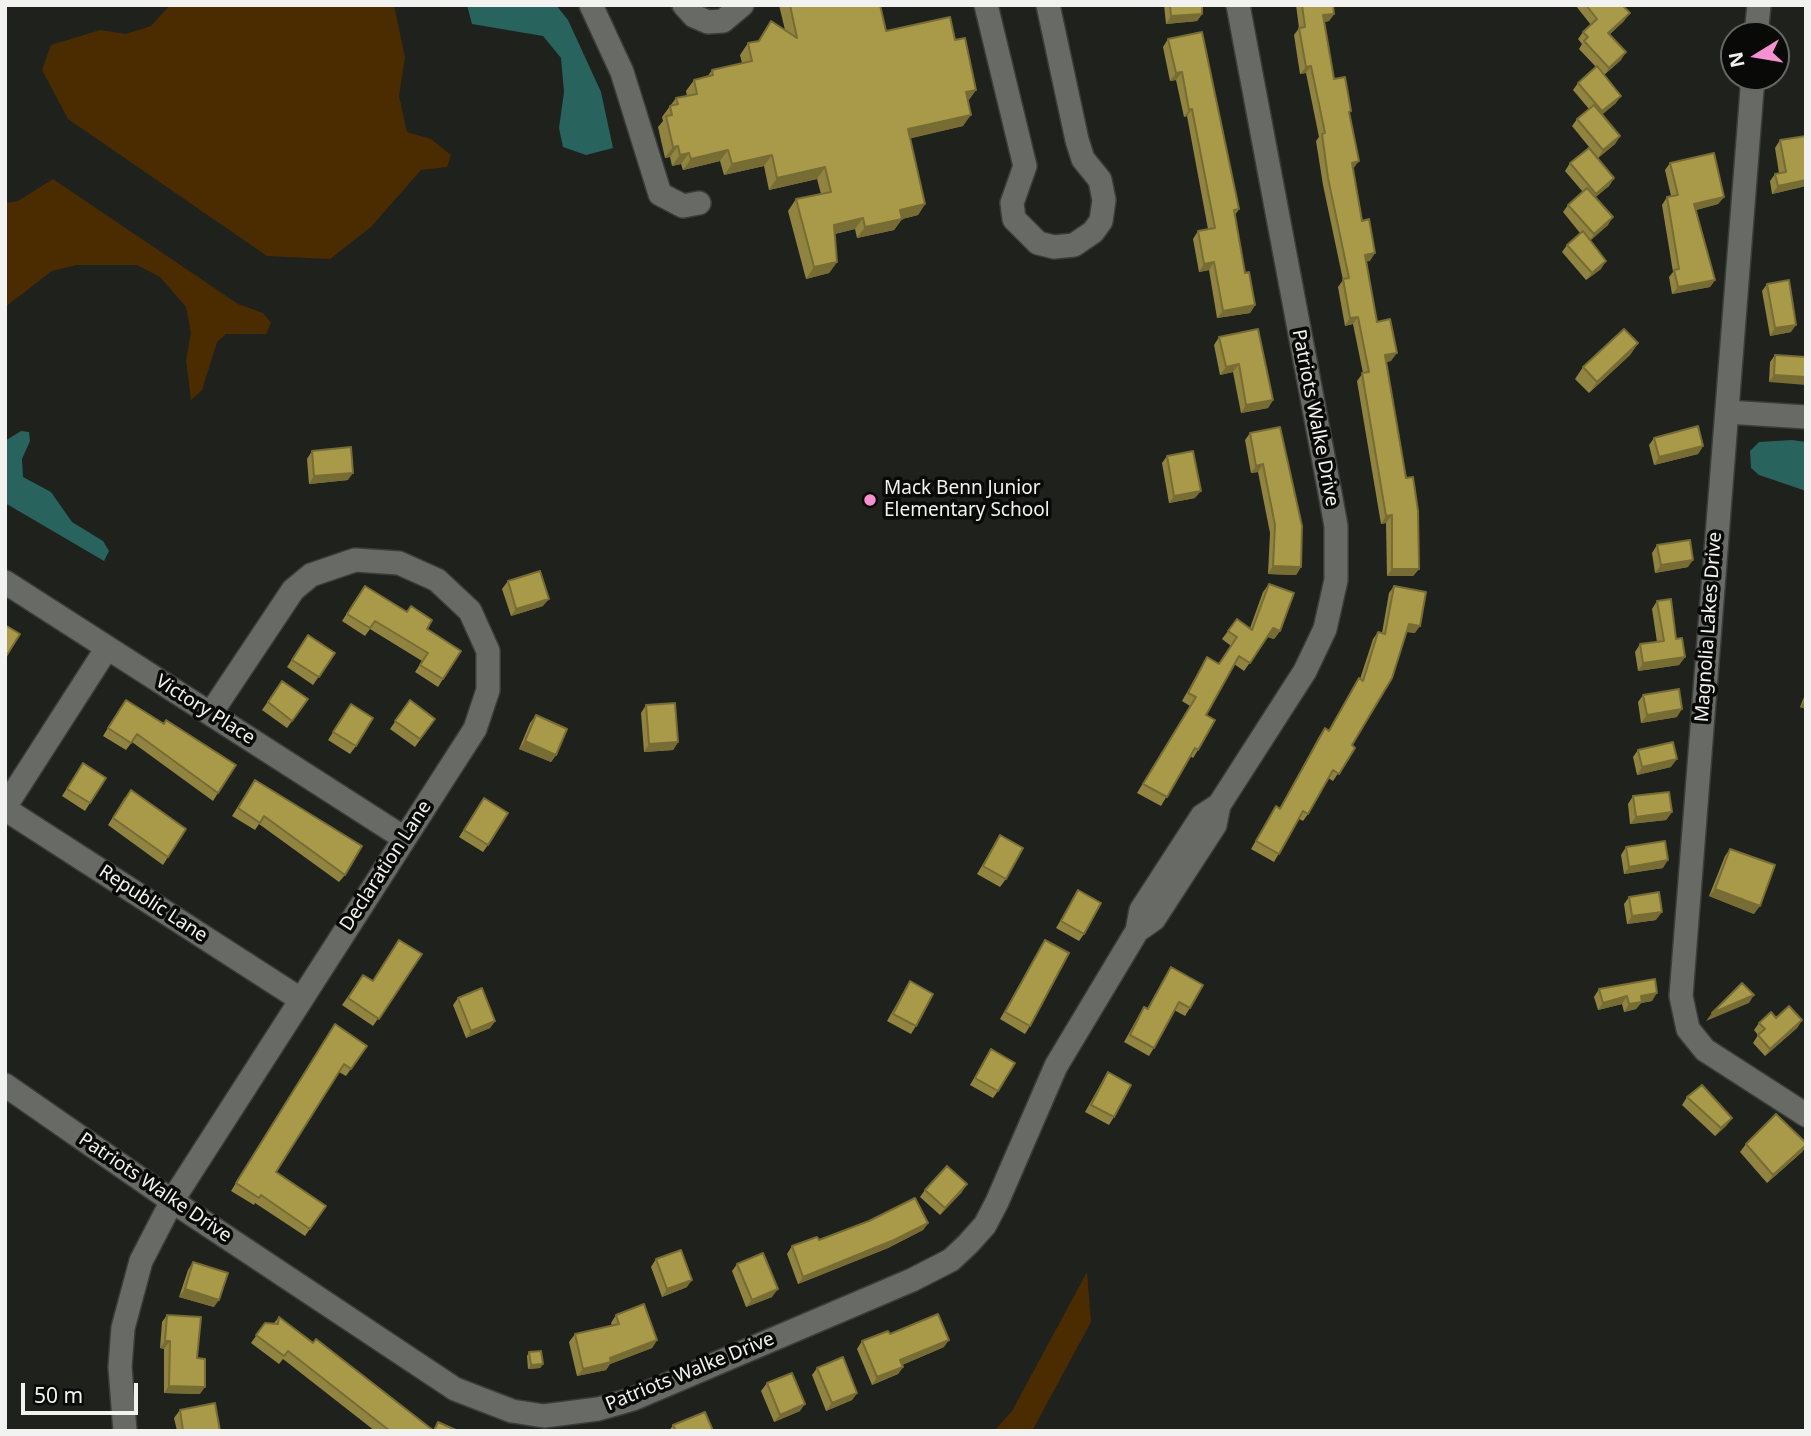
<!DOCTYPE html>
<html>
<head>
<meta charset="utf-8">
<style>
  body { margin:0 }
  #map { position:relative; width:1811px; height:1436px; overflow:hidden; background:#1f211d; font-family:"Noto Sans",sans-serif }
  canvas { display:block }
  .frame { position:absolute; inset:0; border:7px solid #f2f3f0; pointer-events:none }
  .north { position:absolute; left:1720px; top:21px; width:70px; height:70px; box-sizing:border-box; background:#090a08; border:2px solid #666765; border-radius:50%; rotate:259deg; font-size:19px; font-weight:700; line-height:28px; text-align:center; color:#f2f3f0 }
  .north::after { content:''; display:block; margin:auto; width:24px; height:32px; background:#f590d1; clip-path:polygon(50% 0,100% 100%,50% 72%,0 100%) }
  .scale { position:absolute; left:21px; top:1383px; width:117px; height:32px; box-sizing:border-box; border:4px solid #f2f3f0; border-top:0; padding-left:9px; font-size:21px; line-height:24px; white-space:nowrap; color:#f2f3f0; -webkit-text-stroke:5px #090a08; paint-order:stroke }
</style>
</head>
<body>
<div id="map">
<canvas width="1811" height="1436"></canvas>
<div class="frame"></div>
<div class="north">N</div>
<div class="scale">50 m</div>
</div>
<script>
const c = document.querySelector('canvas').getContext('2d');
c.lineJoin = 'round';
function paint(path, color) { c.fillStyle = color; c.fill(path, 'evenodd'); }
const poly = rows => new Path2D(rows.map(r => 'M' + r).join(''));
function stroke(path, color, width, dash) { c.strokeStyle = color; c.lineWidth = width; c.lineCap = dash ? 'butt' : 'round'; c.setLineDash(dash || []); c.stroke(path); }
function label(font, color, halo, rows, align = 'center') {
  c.font = font + ' "Noto Sans",sans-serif'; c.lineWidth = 7; c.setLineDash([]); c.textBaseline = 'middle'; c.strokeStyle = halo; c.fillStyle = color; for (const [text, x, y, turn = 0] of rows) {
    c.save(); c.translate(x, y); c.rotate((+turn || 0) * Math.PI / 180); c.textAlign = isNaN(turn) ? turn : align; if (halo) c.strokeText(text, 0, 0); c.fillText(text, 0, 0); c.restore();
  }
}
const green = poly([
  [170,5,394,5,405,57,399,96,407,132,431,139,451,155,447,167,421,170,371,227,330,259,267,256,68,119,42,70,51,45,100,30,126,34,151,26],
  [53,179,238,304,263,313,271,323,266,334,226,334,217,342,202,390,191,400,186,360,191,333,186,307,160,277,137,265,76,265,52,271,5,307,5,203,18,201],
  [1087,1272,1091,1322,1032,1431,994,1431,1012,1411]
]);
const water = poly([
  [467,5,556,5,568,20,601,92,613,148,586,155,563,147,559,128,564,92,561,58,543,36,472,24],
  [21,431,29,432,30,441,22,459,23,477,51,492,72,522,103,541,109,551,104,561,5,503,5,441],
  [1792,440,1806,442,1806,491,1759,475,1751,468,1750,451,1759,442]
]);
const minor = poly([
  [591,5,622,72,660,194,683,206,699,203],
  [684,5,694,16,708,22,723,21,742,5],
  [986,5,1025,166,1012,203,1014,219,1038,243,1054,247,1074,245,1093,232,1101,221,1104,200,1100,180,1083,159,1077,140,1048,5],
  [1756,35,1759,5],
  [1753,77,1681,996,1688,1029,1705,1050,1806,1115],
  [1727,412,1806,417],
  [5,582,404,838],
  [5,807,107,648],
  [5,809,300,999],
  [1137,931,1154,919,1215,825,1219,805,1305,671,1325,629,1336,580,1336,526,1330,493,1238,5],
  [5,1085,172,1201,455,1389,512,1411,544,1416,598,1409,633,1399,912,1280,951,1260,968,1244,985,1225,997,1202,1056,1066,1137,931,1141,910,1202,816,1219,805],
  [125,1431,120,1367,123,1328,141,1261,172,1201,475,729,488,690,488,651,470,611,437,580,399,563,355,560,311,575,293,590,211,713]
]);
const wall = poly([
  [779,5,880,5,886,31,955,40,976,90,968,101,963,126,910,138,925,204,918,215,902,219,894,230,857,238,855,229,835,234,837,262,829,273,806,279,788,211,796,199,821,194,817,179,769,190,764,166,724,175,720,161,683,170,681,164,672,166,670,157,665,158,658,127,663,121,662,117,676,98,687,96,686,91,694,80,707,77,712,70,742,63,740,55,748,43,758,41,771,21,785,30],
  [1164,5,1202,5,1202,14,1197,21,1166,24],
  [1296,5,1333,5,1334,14,1329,21,1324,22,1334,79,1349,115,1353,169,1370,261,1366,261,1377,322,1391,361,1386,362,1419,569,1413,576,1387,576,1386,523,1381,524,1357,381,1363,373,1353,324,1345,326,1338,287,1343,280,1323,185,1316,141,1319,137,1306,73,1300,74,1294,35,1299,28],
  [1576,5,1622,5,1624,21,1610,34,1621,60,1604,75,1616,103,1602,114,1620,136,1615,144,1598,158,1572,126,1577,119,1589,109,1573,90,1578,83,1596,67,1579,49,1582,44,1578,39,1583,32,1591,25,1576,6],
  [1168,39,1239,209,1235,215,1245,273,1255,305,1250,313,1217,318,1209,270,1199,272,1193,239,1198,231,1208,229,1187,116,1184,117,1176,80,1170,81,1163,47],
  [1806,136,1806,186,1772,194,1770,181,1775,174,1779,173,1775,148,1780,140],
  [1570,163,1614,178,1609,186,1595,197,1608,225,1590,240,1601,269,1586,280,1562,252,1567,245,1580,233,1563,212,1568,205,1583,192,1565,171],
  [1670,163,1724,197,1718,204,1696,210,1715,280,1710,287,1672,294,1669,277,1673,272,1662,205,1667,197,1671,196,1665,170],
  [1767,284,1791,332,1770,336,1762,291],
  [1219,337,1273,400,1268,408,1241,413,1233,372,1220,375,1214,345],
  [1638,343,1630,355,1589,393,1575,379,1583,367],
  [1775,355,1806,357,1769,382,1770,362],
  [1280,427,1301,567,1296,575,1268,574,1270,533,1258,472,1251,473,1245,440,1250,433],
  [1654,438,1703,446,1698,454,1654,465,1649,445],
  [312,451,348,480,309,484,307,459],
  [1167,456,1195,498,1169,503,1162,463],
  [1657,545,1688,567,1655,573,1652,553],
  [508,581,543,606,511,616,502,589],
  [1269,584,1280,631,1274,639,1268,637,1244,671,1234,664,1206,715,1198,750,1193,758,1190,756,1161,806,1137,793,1190,706,1182,701,1207,657,1219,664,1231,646,1222,639,1237,619,1250,628,1263,592],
  [1394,586,1415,633,1406,632,1352,745,1355,748,1333,781,1328,778,1308,814,1303,821,1299,819,1274,862,1251,849,1276,806,1280,808,1320,735,1325,728,1329,730,1354,686,1359,678,1360,679,1373,639,1378,632,1382,633,1389,593],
  [360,593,427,629,443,679,438,687,415,672,422,661,370,629,365,636,342,621],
  [1657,601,1685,657,1679,665,1638,671,1635,652,1640,644,1657,642,1652,609],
  [308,635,335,653,313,685,287,667],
  [282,681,308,699,287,728,262,710],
  [1806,692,1806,709,1800,707],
  [1643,695,1677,717,1641,723,1638,702],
  [410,700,435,719,415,747,390,729],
  [351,704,356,746,350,754,328,740],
  [646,705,678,742,673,750,644,752,641,713],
  [120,708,164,724,218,793,213,801,132,742,126,750,103,736],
  [536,715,556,755,551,762,519,749,530,723],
  [1638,750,1671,767,1637,775,1633,757],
  [83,763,90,803,85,811,62,796],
  [250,787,345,875,339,882,259,824,255,830,232,816],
  [1633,796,1672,812,1666,820,1630,824,1628,804],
  [125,797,168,857,163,865,108,825],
  [484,798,488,845,483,852,459,837],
  [1000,835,1006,879,1000,887,977,874],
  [1626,847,1663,868,1624,874,1621,855],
  [1730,849,1754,914,1709,896,1725,856],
  [1078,890,1084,934,1079,941,1056,928],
  [1629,897,1656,920,1627,924,1624,904],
  [1045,940,1030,1026,1025,1034,1000,1019],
  [422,954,373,1026,342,1005,363,975,373,981],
  [1171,967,1190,1008,1185,1016,1174,1010,1154,1048,1149,1056,1124,1042,1139,1015,1144,1007,1147,1009],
  [910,981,916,1026,911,1034,887,1021,905,989],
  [1599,989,1652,1001,1641,1003,1636,1009,1624,1012,1622,1004,1598,1010,1594,997],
  [458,998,495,1021,490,1028,466,1038,453,1005],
  [1776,1018,1802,1020,1797,1028,1765,1056,1753,1043,1758,1035,1754,1030,1759,1023],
  [330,1032,367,1046,346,1076,339,1072,276,1172,326,1206,305,1236,255,1203,254,1205,231,1191],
  [991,1049,998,1091,993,1098,970,1085],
  [1108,1072,1114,1117,1109,1125,1085,1112,1103,1080],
  [1687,1097,1732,1118,1726,1126,1715,1136,1682,1105],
  [1746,1144,1806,1146,1802,1152,1767,1183,1740,1152],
  [925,1190,962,1192,940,1215,920,1197],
  [928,1223,923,1230,888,1248,798,1284,787,1254,792,1246,819,1240],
  [656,1259,687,1287,662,1297,651,1267],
  [193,1262,214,1307,179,1297,188,1270],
  [737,1264,772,1297,746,1307,732,1271],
  [167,1315,200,1394,164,1393,164,1349,160,1348,162,1322],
  [616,1315,657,1340,652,1348,610,1364,606,1370,577,1376,569,1342,575,1334,612,1326,611,1323],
  [279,1317,433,1430,438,1422,458,1431,375,1431,283,1359,279,1364,251,1343,265,1323,274,1323],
  [890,1334,944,1347,902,1365,903,1367,898,1374,872,1385,857,1349,862,1341],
  [529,1352,543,1364,540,1368,528,1369,527,1356],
  [817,1368,857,1393,852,1400,826,1411,812,1375],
  [767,1383,800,1411,774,1422,761,1391],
  [180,1410,220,1431,177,1431,174,1418],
  [673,1425,713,1431,669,1431]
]);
const shadedWall = poly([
  [1630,13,1624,21,1603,40,1608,33],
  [1202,14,1197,21,1166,24,1171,16],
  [1334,14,1329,21,1317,23,1323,15],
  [1626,52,1621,60,1604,75,1609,68],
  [1311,66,1306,73,1300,74,1306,67],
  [1182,72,1176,80,1170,81,1176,73],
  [976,90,968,101,966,92],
  [1621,96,1616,103,1597,119,1602,111],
  [1192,109,1187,116,1184,117,1189,110],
  [971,115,963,126,900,141,908,129],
  [1620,136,1615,144,1598,158,1603,150],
  [678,146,670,157,665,158,673,147],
  [728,150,720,161,683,170,691,159],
  [689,153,681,164,672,166,680,155],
  [772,155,764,166,724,175,732,164],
  [1359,161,1353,169,1352,163],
  [825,167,817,179,769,190,777,178],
  [1614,178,1609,186,1590,202,1596,194],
  [1806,180,1806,186,1772,194,1778,186],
  [1724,197,1718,204,1689,212,1694,204],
  [925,204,918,215,902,219,894,230,857,238,865,227,900,210],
  [1613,217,1608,225,1589,242,1594,234],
  [863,218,855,229,826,236,834,225],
  [1375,253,1370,261,1360,263,1365,255],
  [1606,261,1601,269,1586,280,1592,273],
  [837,262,829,273,806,279,814,267],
  [1214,262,1209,270,1199,272,1204,264],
  [1715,280,1710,287,1672,294,1678,287],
  [1255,305,1250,313,1217,318,1223,311],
  [1358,317,1353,324,1345,326,1350,318],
  [1796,325,1791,332,1770,336,1775,328],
  [1638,343,1630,355,1589,393,1597,382],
  [1397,353,1391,361,1380,363,1385,355],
  [1239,364,1233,372,1220,375,1226,367],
  [1774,375,1806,377,1806,385,1769,382],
  [1273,400,1268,408,1241,413,1246,405],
  [1703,446,1698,454,1654,465,1659,457],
  [1263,464,1258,472,1251,473,1256,466],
  [353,473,348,480,309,484,314,476],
  [1201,491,1195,498,1169,503,1174,496],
  [1392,515,1386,523,1381,524,1386,516],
  [1693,560,1688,567,1655,573,1661,565],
  [1273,566,1301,567,1296,575,1268,574],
  [1392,569,1419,569,1413,576,1387,576],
  [549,599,543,606,511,616,516,609],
  [1409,624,1420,626,1415,633,1404,631],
  [1273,628,1280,631,1274,639,1267,637],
  [1685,657,1679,665,1638,671,1643,663],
  [1806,699,1806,709,1800,707],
  [1682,709,1677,717,1641,723,1647,715],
  [525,741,556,755,551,762,519,749],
  [678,742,673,750,644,752,649,744],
  [1677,759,1671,767,1637,775,1642,767],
  [1672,812,1666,820,1630,824,1636,817],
  [1668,860,1663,868,1624,874,1629,867],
  [1715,889,1760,906,1754,914,1709,896],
  [1662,912,1656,920,1627,924,1632,916],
  [1657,993,1652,1001,1641,1003,1636,1009,1624,1012,1629,1004,1641,996],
  [1754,995,1749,1003,1706,1021,1712,1013],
  [1627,996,1622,1004,1598,1010,1603,1003],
  [1802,1020,1797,1028,1765,1056,1770,1049],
  [495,1021,490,1028,466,1038,471,1031],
  [1732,1118,1726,1126,1715,1136,1721,1128],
  [1806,1146,1802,1152,1767,1183,1773,1175],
  [967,1184,962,1192,940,1215,945,1208],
  [928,1223,923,1230,888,1248,798,1284,803,1277],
  [692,1280,687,1287,662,1297,667,1289],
  [185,1289,219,1300,214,1307,179,1297],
  [778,1289,772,1297,746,1307,752,1300],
  [657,1340,652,1348,610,1364,606,1370,577,1376,583,1369],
  [949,1340,944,1347,895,1368,900,1360],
  [165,1341,170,1341,164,1349,160,1348],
  [543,1364,540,1368,528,1369,531,1365],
  [903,1367,898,1374,872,1385,877,1377],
  [169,1386,205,1387,200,1394,164,1393],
  [857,1393,852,1400,826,1411,832,1403],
  [805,1404,800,1411,774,1422,780,1415]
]);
const building = poly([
  [790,5,880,5,886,31,950,17,955,40,965,38,976,90,966,92,971,115,908,129,925,204,900,210,902,219,865,227,863,218,834,225,837,262,814,267,796,199,831,192,825,167,777,178,772,155,732,164,728,150,691,159,689,153,680,155,678,146,673,147,666,116,672,115,670,106,678,104,676,98,697,94,694,80,713,75,712,70,752,61,748,43,759,41,771,21,797,38,790,5],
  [1170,5,1202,5,1202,14,1171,16,1170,5],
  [1302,5,1333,5,1334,14,1323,15,1334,79,1345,77,1351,111,1349,112,1359,161,1352,163,1362,221,1369,219,1375,253,1365,255,1377,322,1390,319,1397,353,1385,355,1406,478,1413,477,1418,511,1419,569,1392,569,1392,515,1386,516,1362,373,1369,372,1358,317,1350,318,1343,279,1349,278,1328,178,1322,134,1325,133,1311,66,1306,67,1299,28,1305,27,1302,5],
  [1586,5,1622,5,1630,13,1608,33,1626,52,1609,68,1584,41,1588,37,1583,32,1597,19,1586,5],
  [1202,32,1239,209,1234,210,1245,273,1249,272,1255,305,1223,311,1214,262,1204,264,1198,231,1215,228,1192,109,1189,110,1182,72,1176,73,1168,39,1202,32],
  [1597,66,1621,96,1602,111,1578,83,1597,66],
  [1594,105,1620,136,1603,150,1577,119,1594,105],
  [1806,136,1806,180,1778,186,1775,174,1786,172,1780,140,1806,136],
  [1589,148,1614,178,1596,194,1570,163,1589,148],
  [1714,153,1724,197,1694,204,1715,280,1678,287,1674,270,1679,269,1667,197,1678,195,1670,163,1714,153],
  [1587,188,1613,217,1594,234,1568,205,1587,188],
  [1583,231,1606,261,1592,273,1567,245,1583,231],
  [1789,280,1796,325,1775,328,1767,284,1789,280],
  [1258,329,1273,400,1246,405,1239,364,1226,367,1219,337,1258,329],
  [1624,329,1638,343,1597,382,1583,367,1624,329],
  [1775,355,1806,357,1806,377,1774,375,1775,355],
  [1698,426,1703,446,1659,457,1654,438,1698,426],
  [1280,427,1302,526,1301,567,1273,566,1275,525,1263,464,1256,466,1250,433,1280,427],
  [351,447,353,473,314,476,312,451,351,447],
  [1193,451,1201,491,1174,496,1167,456,1193,451],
  [1690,540,1693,560,1661,565,1657,545,1690,540],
  [540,571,549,599,516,609,508,581,540,571],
  [1269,584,1294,593,1280,631,1273,628,1250,663,1239,656,1206,715,1215,720,1198,750,1195,748,1167,797,1143,784,1196,697,1188,693,1207,657,1219,664,1237,637,1228,631,1237,619,1252,630,1269,584],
  [365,586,407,612,411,606,432,620,427,629,461,651,443,679,420,665,428,653,375,621,370,628,347,614,365,586],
  [1394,586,1426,592,1420,626,1409,624,1392,678,1352,745,1355,748,1339,774,1333,770,1308,814,1303,811,1279,854,1256,841,1276,806,1280,809,1325,728,1329,731,1359,678,1363,681,1378,632,1385,634,1394,586],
  [1671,599,1676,639,1682,638,1685,657,1643,663,1640,644,1664,641,1657,601,1671,599],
  [5,625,20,634,5,658,5,625],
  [308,635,335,653,319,677,292,660,308,635],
  [282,681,308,699,292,721,268,702,282,681],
  [1679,689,1682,709,1647,715,1643,695,1679,689],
  [126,700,164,724,166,720,236,765,218,793,137,734,131,743,108,728,126,700],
  [410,700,435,719,420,739,395,721,410,700],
  [675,703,678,742,649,744,646,705,675,703],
  [351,704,373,718,356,746,333,732,351,704],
  [536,715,567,729,556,755,525,741,536,715],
  [1673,742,1677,759,1642,767,1638,750,1673,742],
  [83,763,106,778,90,803,67,789,83,763],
  [255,780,362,846,345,875,264,816,260,823,238,808,255,780],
  [131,790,186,829,168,857,113,818,131,790],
  [1669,792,1672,812,1636,817,1633,796,1669,792],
  [484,798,508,813,488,845,464,830,484,798],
  [1000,835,1023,848,1006,879,983,866,1000,835],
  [1665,841,1668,860,1629,867,1626,847,1665,841],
  [1730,849,1775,865,1760,906,1715,889,1730,849],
  [1078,890,1101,903,1084,934,1061,921,1078,890],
  [1659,892,1662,912,1632,916,1629,897,1659,892],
  [399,940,422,954,379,1019,348,998,363,975,373,981,399,940],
  [1045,940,1069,953,1030,1026,1005,1012,1045,940],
  [1171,967,1203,985,1190,1008,1179,1002,1154,1048,1130,1035,1144,1007,1148,1009,1171,967],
  [1655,979,1657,993,1641,996,1642,1002,1629,1004,1627,996,1603,1003,1599,989,1655,979],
  [910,981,933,994,916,1026,893,1014,910,981],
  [1742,983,1754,995,1712,1013,1742,983],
  [482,988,495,1021,471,1031,458,998,482,988],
  [1789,1006,1802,1020,1770,1049,1758,1035,1765,1029,1759,1023,1771,1012,1776,1018,1789,1006],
  [335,1024,367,1046,351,1069,344,1064,276,1172,326,1206,310,1229,261,1195,259,1198,236,1183,335,1024],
  [991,1049,1015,1063,998,1091,975,1078,991,1049],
  [1108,1072,1131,1085,1114,1117,1091,1105,1108,1072],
  [1702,1085,1732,1118,1721,1128,1687,1097,1702,1085],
  [1776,1114,1806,1143,1806,1145,1773,1175,1746,1144,1776,1114],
  [947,1166,967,1184,945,1208,925,1190,947,1166],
  [915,1198,928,1223,894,1240,803,1277,792,1246,817,1237,819,1240,869,1221,915,1198],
  [681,1250,692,1280,667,1289,656,1259,681,1250],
  [763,1253,778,1289,752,1300,737,1264,763,1253],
  [193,1262,228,1273,219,1300,185,1289,193,1262],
  [644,1304,657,1340,610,1358,611,1362,583,1369,575,1334,619,1324,616,1315,644,1304],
  [938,1314,949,1340,900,1360,903,1367,877,1377,862,1341,888,1331,890,1334,938,1314],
  [167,1315,201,1317,197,1358,205,1359,205,1387,169,1386,170,1341,165,1341,167,1315],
  [279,1317,313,1343,316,1339,434,1431,438,1422,458,1431,390,1431,288,1351,284,1356,256,1335,265,1323,278,1324,279,1317],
  [541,1351,543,1364,531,1365,529,1352,541,1351],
  [843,1357,857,1393,832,1403,817,1368,843,1357],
  [792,1373,805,1404,780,1415,767,1383,792,1373],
  [215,1403,220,1431,183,1431,180,1410,215,1403],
  [705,1412,713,1431,676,1431,673,1425,705,1412]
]);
const markers = [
  [870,500,7,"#f590d1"]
];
const streetNames = [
  ["Patriots Walke Drive",1315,418,79],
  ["Magnolia Lakes Drive",1709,627,-86],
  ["Victory Place",205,710,32],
  ["Declaration Lane",386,866,-57],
  ["Republic Lane",153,904,33],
  ["Patriots Walke Drive",155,1188,34],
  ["Patriots Walke Drive",690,1372,-22]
];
const poiNames = [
  ["Mack Benn Junior",884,489],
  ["Elementary School",884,511]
];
paint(green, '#4b2c00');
paint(water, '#28635d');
stroke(minor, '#3c3d3a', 26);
stroke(minor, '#686a65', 23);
paint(wall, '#918440');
paint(shadedWall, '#766c34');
paint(building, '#a99a4a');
stroke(building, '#766c34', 2);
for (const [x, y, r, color] of markers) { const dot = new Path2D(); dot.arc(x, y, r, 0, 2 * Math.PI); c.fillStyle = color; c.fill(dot); stroke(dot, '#090a08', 2.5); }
label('19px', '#f2f3f0', '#090a08', streetNames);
label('19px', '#f2f3f0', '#090a08', poiNames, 'left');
</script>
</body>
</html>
